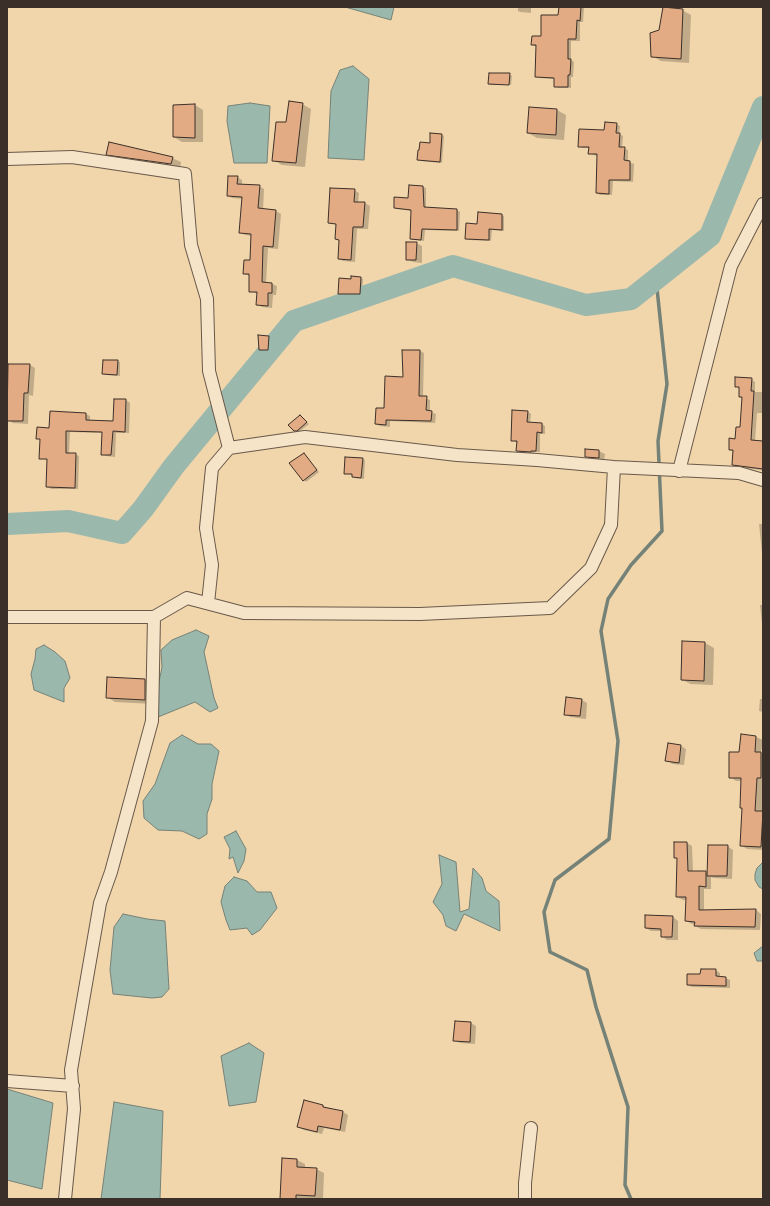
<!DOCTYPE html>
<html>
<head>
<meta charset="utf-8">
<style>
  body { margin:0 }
  #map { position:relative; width:770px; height:1206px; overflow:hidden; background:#f1d5ab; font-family:"Libre Bodoni",serif }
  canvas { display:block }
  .frame { position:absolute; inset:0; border:8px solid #3b3029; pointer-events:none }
</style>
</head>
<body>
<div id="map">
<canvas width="770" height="1206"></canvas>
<div class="frame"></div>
</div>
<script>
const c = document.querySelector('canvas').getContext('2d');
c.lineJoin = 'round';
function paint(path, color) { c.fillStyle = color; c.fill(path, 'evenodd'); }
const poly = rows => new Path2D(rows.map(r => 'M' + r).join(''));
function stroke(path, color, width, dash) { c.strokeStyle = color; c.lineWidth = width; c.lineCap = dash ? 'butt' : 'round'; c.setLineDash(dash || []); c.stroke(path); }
const water = poly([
  [345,7,394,7,391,20,345,7],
  [353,66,369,79,364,160,328,158,331,91,340,70,353,66],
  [250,103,270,106,267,163,234,163,227,121,228,106,250,103],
  [196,630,209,636,204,652,214,698,218,708,210,712,195,702,158,717,156,697,162,667,161,650,172,640,196,630],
  [44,645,55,652,65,661,70,678,64,688,64,702,34,690,31,674,35,659,36,649,44,645],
  [182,735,198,744,211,744,219,751,212,784,212,799,207,814,207,834,199,839,182,831,158,830,144,818,143,801,155,784,170,743,182,735],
  [236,831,246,849,244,861,238,873,233,857,229,859,230,849,224,837,236,831],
  [439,855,456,862,460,912,469,909,473,868,482,878,486,891,499,901,500,931,464,914,456,931,446,926,443,915,433,902,442,884,439,855],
  [763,862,763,889,759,887,755,880,755,874,757,868,763,862],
  [234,877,247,881,257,892,271,892,277,908,260,930,252,935,247,928,230,930,226,920,221,902,225,886,234,877],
  [123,914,147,919,165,921,169,989,162,997,152,998,113,994,110,970,114,927,123,914],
  [763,946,763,961,757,961,754,953,763,946],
  [249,1043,264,1053,256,1102,229,1106,221,1056,249,1043],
  [7,1089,53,1103,42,1189,7,1180,7,1089],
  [114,1102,163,1111,160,1199,101,1199,114,1102]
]);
const shadow = poly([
  [518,7,531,7,531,13,520,12,518,11],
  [560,7,584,7,583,22,580,22,580,41,571,41,571,60,574,62,573,77,571,77,571,88,558,88,555,86,555,79,539,78,536,76,537,47,532,45,542,37,559,16],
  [664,7,682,10,691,15,689,63,661,61,652,56,660,31],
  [509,74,512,76,511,85,492,85,489,84],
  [302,104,311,109,305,167,282,165,273,160],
  [195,105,203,110,203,142,182,142,174,137],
  [530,108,557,110,566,115,564,140,537,138,528,133],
  [616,124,620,126,619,134,623,136,622,148,628,150,628,162,634,164,633,182,613,181,612,195,600,195,597,193,598,156,593,155,589,153,589,148,582,148,579,146],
  [442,135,444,136,442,163,421,161,418,159,431,144],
  [107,154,172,158,181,162,180,169,116,159],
  [237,177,242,180,242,185,259,186,264,189,263,210,276,211,281,214,278,249,268,248,266,283,272,284,277,286,276,295,273,295,272,308,262,307,257,304,258,294,250,291,250,276,244,274,251,261,252,236,245,235,241,233,243,199,232,198,228,195],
  [423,187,426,188,426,208,457,210,460,212,459,231,425,230,424,241,414,240,411,239,412,211,398,209,395,208,409,199],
  [354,190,359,193,358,203,365,203,370,206,368,229,357,229,355,262,343,261,339,259,340,241,336,239,337,225,329,222],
  [502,215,504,216,504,231,492,230,491,241,469,240,466,238,478,225],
  [416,243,422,246,422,263,413,262,407,259],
  [361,278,363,279,362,295,342,295,339,294,352,280],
  [268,337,271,338,270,351,262,351,260,349],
  [403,351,420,351,424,353,423,397,430,400,430,412,436,414,435,423,390,421,390,427,380,426,376,424,404,378],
  [117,361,120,362,120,376,106,375,103,374],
  [30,365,35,368,33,396,29,395,28,424,13,423,7,419,7,393,8,393],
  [751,379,755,382,755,392,763,392,763,413,757,413,755,441,763,442,763,472,761,470,737,467,733,465,734,452,730,449,736,440,741,429,743,398,740,396,740,389,736,386],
  [115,400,126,400,130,403,129,433,116,433,115,457,106,456,102,454,103,433,70,432,69,454,75,454,79,456,78,489,51,489,47,486,48,460,40,458,41,440,37,438,50,429,51,412,86,414,90,416,90,421,114,422],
  [528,412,531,414,530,423,542,424,545,426,545,434,540,434,540,452,534,452,534,453,521,453,517,451,518,443,512,440],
  [300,416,309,424,300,431,297,432,294,430],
  [586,450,599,451,605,454,604,461,591,459,586,456],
  [304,454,319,472,306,482,304,480],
  [362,459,365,460,364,479,355,478,353,477,353,475,345,473],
  [759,524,763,524,763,562],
  [760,605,763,605,763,623,762,623],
  [705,643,714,648,713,685,691,684,682,680],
  [108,678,145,680,154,685,153,704,115,702,107,697],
  [760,699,763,699,763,712,759,711],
  [582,700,587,703,586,719,570,717,565,714],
  [742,735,756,737,763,740,761,753,763,754,762,812,763,812,763,850,747,849,741,845,743,809,741,808,742,781,736,781,730,777,740,753],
  [681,746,686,749,684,765,672,764,667,760],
  [675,843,687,843,692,846,693,872,708,873,727,846,733,850,732,879,714,878,711,877,711,889,704,889,704,911,756,910,761,914,760,930,701,929,695,926,696,924,692,924,686,921,687,900,683,900,677,897,678,859,675,857],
  [673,917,678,921,678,940,667,940,662,936,662,931,651,931,646,928],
  [715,970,720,973,720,978,725,978,730,980,730,988,692,987,688,985,701,975],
  [471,1023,476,1026,475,1044,460,1043,454,1040],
  [305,1101,343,1112,348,1115,345,1132,324,1128,322,1134,304,1130,299,1127],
  [297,1160,305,1164,305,1168,316,1169,324,1173,323,1199,281,1199]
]);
const stream = poly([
  [631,1199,625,1185,628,1107,596,1007,587,970,550,952,544,912,555,880,609,839,618,741,601,631,608,599,631,565,662,531,658,441,667,384,656,279]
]);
const river = poly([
  [7,524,68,521,122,533,143,509,174,466,294,321,453,266,586,305,631,299,710,236,763,107]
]);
const building = poly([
  [559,7,581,7,580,21,577,20,576,39,568,39,568,59,571,59,570,75,568,75,568,87,554,87,554,78,535,77,536,45,531,45,532,36,541,36,541,15,558,15,559,7],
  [663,7,683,9,681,59,651,57,650,33,659,30,663,7],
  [489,73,510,73,509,85,488,84,489,73],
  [289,101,303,103,296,163,272,161,276,122,286,122,289,101],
  [195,104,195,138,173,137,173,105,195,104],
  [529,107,557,109,556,135,527,133,529,107],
  [605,122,617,123,616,133,620,133,619,147,625,147,624,160,630,161,630,180,609,180,609,194,596,193,597,154,588,154,589,147,578,147,579,129,604,130,605,122],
  [430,133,442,134,440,162,417,160,418,150,419,150,420,142,430,143,430,133],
  [109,142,173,157,171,164,106,155,109,142],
  [228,176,238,176,237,184,260,185,258,208,276,210,273,247,263,246,262,282,272,283,272,293,268,293,268,306,256,305,257,292,249,292,249,274,243,274,244,260,250,260,251,234,239,233,242,197,227,196,228,176],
  [409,185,423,186,424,207,457,209,457,230,422,229,421,240,410,239,411,210,394,208,394,197,408,198,409,185],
  [330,188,355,189,354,202,365,202,363,227,353,227,351,260,338,259,339,240,335,239,336,224,328,223,330,188],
  [478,212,502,214,502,230,489,229,489,240,465,239,466,223,477,224,478,212],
  [406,242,417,242,416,260,406,260,406,242],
  [351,276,361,277,360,294,338,294,339,278,351,279,351,276],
  [258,335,269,336,268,350,259,350,258,335],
  [402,350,420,350,419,396,427,396,426,410,432,411,431,421,386,420,386,425,375,424,376,408,384,408,385,376,403,377,402,350],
  [103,360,118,360,117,375,102,374,103,360],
  [8,364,30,364,28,393,24,393,23,421,7,421,8,364],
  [735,377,752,378,751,391,754,391,751,440,763,441,763,469,732,465,733,450,729,450,729,438,735,439,736,427,740,427,742,397,739,397,739,387,735,387,735,377],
  [114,399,126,399,125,432,113,431,111,455,101,455,102,432,66,431,66,453,76,453,75,488,46,487,47,459,39,459,40,439,36,439,37,427,49,428,50,411,86,413,86,420,113,421,114,399],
  [512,410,528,411,527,422,542,423,542,433,537,432,536,451,531,451,531,452,516,451,517,441,511,441,512,410],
  [300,415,307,422,297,431,294,431,288,425,300,415],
  [585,449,599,450,599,458,585,457,585,449],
  [304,453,317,470,303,481,289,463,304,453],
  [345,457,363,458,361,478,352,477,352,474,344,474,345,457],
  [682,641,705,642,704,681,681,680,682,641],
  [107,677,145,679,145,700,106,698,107,677],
  [566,697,582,699,580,716,564,715,566,697],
  [741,734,756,736,755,752,761,752,761,778,757,778,755,811,763,811,761,847,740,846,742,808,740,808,741,778,729,778,729,752,739,752,741,734],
  [668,743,681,745,679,763,665,761,668,743],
  [674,842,687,842,688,871,706,871,706,887,699,886,699,910,756,909,755,927,694,926,695,922,685,921,686,897,676,897,677,858,674,858,674,842],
  [708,845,728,845,727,876,707,876,708,845],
  [645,915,673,916,672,937,661,937,661,929,645,928,645,915],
  [701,969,716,969,716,976,726,977,726,986,687,985,687,974,700,974,701,969],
  [455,1021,471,1022,470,1042,453,1041,455,1021],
  [304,1100,323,1105,323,1107,343,1111,340,1130,318,1126,317,1132,297,1127,304,1100],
  [282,1158,297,1159,297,1167,317,1168,315,1196,296,1195,296,1199,280,1199,282,1158]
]);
const minor = poly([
  [7,159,72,157,185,174,191,245,207,299,209,371,229,448,212,468,206,528,212,565,208,603],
  [229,448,305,437,457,455,537,460,614,467,739,473,763,480],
  [679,471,731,266,763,204],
  [7,617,154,617,187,598,244,613,420,614,550,608,591,568,611,525,614,467],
  [7,1081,73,1086],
  [65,1199,74,1109,71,1070,100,903,111,872,152,721,154,617],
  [525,1199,525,1183,531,1128]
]);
paint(water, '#9bb8ad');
stroke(water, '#758278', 1);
paint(shadow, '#0003');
stroke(stream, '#758278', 3.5);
stroke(river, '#9bb8ad', 22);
paint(building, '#e2ab83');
stroke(building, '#3b3029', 1);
stroke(minor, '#68594a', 14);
stroke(minor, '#f6e4c8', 12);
</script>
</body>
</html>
